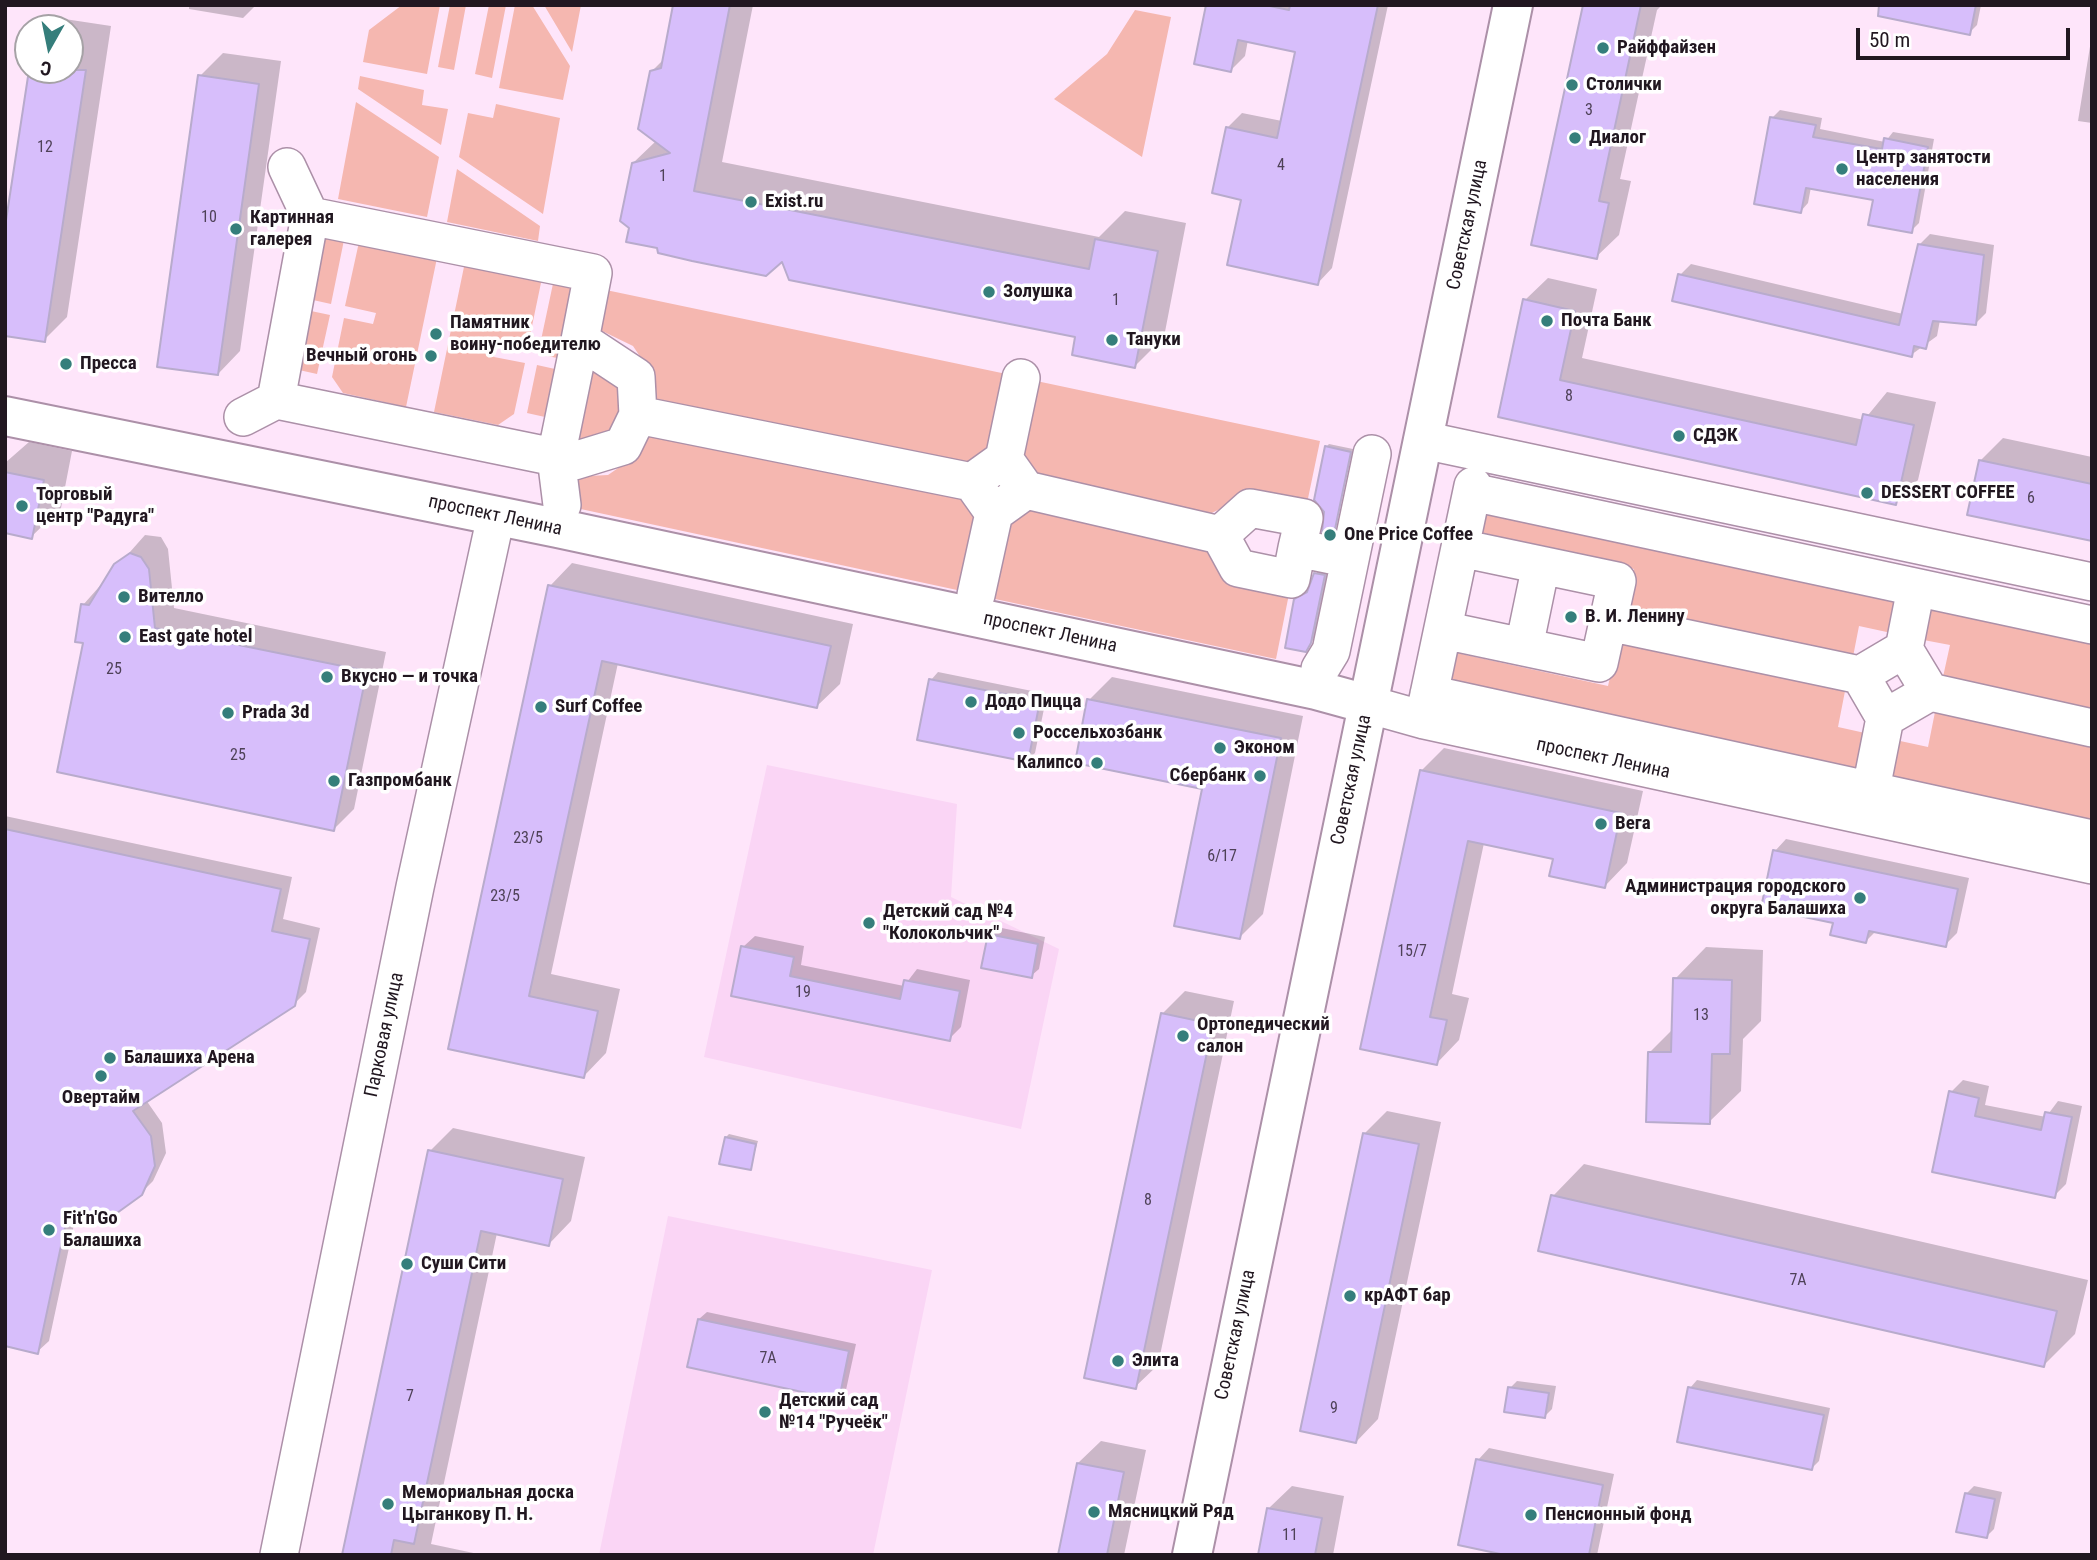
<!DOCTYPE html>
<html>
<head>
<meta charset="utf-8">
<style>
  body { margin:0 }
  #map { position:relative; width:2097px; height:1560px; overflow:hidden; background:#fee5fa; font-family:"Roboto Condensed",sans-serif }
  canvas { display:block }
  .frame { position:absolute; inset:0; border:7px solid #211720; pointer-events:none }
  .north { position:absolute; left:14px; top:14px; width:70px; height:70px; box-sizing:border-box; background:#fff; border:2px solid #a6a2a6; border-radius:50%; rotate:189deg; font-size:19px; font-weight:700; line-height:28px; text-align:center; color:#211720 }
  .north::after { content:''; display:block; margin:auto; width:24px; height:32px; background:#357e7b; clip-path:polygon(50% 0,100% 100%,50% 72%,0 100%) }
  .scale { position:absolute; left:1856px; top:28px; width:214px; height:32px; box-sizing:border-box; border:4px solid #211720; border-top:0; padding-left:9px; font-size:21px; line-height:24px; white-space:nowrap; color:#211720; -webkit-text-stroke:5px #fff; paint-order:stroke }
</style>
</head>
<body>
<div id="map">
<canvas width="2097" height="1560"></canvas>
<div class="frame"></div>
<div class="north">С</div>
<div class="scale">50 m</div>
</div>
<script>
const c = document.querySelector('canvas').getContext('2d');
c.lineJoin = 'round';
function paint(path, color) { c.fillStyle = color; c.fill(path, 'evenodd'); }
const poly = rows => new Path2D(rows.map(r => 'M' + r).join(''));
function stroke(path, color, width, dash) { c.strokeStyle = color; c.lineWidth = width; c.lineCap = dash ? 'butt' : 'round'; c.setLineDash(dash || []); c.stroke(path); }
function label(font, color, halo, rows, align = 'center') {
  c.font = font + ' "Roboto Condensed",sans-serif'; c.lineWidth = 7; c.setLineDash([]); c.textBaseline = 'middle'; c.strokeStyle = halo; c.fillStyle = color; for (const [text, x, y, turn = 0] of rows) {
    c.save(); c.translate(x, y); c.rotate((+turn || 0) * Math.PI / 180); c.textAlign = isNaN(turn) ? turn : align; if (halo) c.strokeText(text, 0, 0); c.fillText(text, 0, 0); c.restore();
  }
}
const built = poly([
  [767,765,957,804,951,897,1059,949,1021,1129,704,1057],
  [668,1216,932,1270,873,1555,599,1555]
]);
const green = poly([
  [402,5,440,5,427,74,363,62,369,30],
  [450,5,466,5,454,70,438,67],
  [489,5,506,5,492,78,475,74],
  [515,5,532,5,570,66,563,100,499,88],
  [544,5,581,5,572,52],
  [1135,10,1171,17,1142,157,1054,99,1107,54],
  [360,76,424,90,422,105,448,109,441,145,358,89],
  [356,102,439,157,427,217,338,199],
  [496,104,560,118,543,214,459,157,468,113,493,118],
  [457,169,540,226,538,241,447,222],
  [326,236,344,240,331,304,313,300],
  [359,242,437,258,406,407,343,393,332,377,344,318,373,324,376,313,345,306],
  [465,262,542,278,527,350,497,344,494,357,525,363,514,414,498,425,434,412],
  [554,279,572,283,557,358,538,354],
  [606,290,1016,376,1001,448,965,469,657,407,655,379,633,346,598,329],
  [311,311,330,315,317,374,299,370],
  [537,365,555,369,545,417,527,413],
  [590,366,609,375,620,391,622,411,613,429,596,440,575,441],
  [1027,379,1320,441,1306,508,1246,497,1203,517,1037,482,1012,451],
  [654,427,962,491,976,516,971,593,562,505,568,477,608,475,640,453],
  [1481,498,1905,590,1896,634,1859,626,1851,667,1623,618,1634,569,1473,534],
  [1033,505,1199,540,1290,589,1276,659,981,596,1011,523,1022,517],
  [1922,593,2092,630,2092,719,1941,686,1950,645,1913,638],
  [1619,638,1846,686,1838,727,1874,735,1864,779,1440,687,1448,651,1608,686],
  [1936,707,2092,740,2092,828,1881,783,1891,739,1928,747]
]);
const shadow = poly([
  [189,5,256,5,243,18,189,9],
  [675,5,753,5,722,162,1099,237,1125,211,1186,223,1164,337,1135,366,1077,336,783,259,633,163,656,141,651,72,664,59],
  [1208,5,1388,5,1332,268,1318,283,1243,198,1228,127,1242,113,1282,121,1297,51,1248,40,1245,56,1231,70],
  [1585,5,1662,5,1657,10,1620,179,1631,181,1619,235,1596,257],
  [1917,5,1981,5,1977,25,1969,33],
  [58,18,111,26,67,317,44,340,31,70,70,70,70,28,48,28],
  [2092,34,2092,123,2078,121],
  [223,53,281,61,240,351,218,374,200,76],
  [1780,110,1822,118,1820,129,1885,142,1893,132,1934,139,1919,223,1911,231,1875,198,1811,187,1808,203,1801,211,1772,118],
  [1930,234,1994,245,1986,313,1976,323,1940,320,1937,336,1911,355,1680,275,1691,264,1903,314,1919,245],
  [1548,278,1597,289,1582,358,1864,420,1887,392,1936,402,1918,480,1896,503,1500,416,1525,300],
  [2003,438,2092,457,2092,539,1980,461],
  [29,442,72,451,61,508,31,537,5,531,5,463],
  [1329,444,1353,449,1333,532,1326,447],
  [145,535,161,537,168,549,174,608,386,652,354,809,334,829,85,641,83,605],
  [572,563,853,624,840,684,817,706,618,663,551,974,620,989,606,1053,584,1076,450,1047,550,586],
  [1318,570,1328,572,1314,638,1309,647,1309,591],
  [938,672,1047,694,1035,753,1027,760,931,680],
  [1112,677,1303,716,1263,914,1240,937,1204,788,1089,700],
  [1444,748,1643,791,1627,863,1605,886,1555,858,1484,843,1452,994,1469,998,1459,1040,1437,1063,1362,1047,1421,771],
  [5,816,292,877,283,919,320,928,306,992,294,1004,146,1100,162,1123,166,1153,153,1181,141,1193,76,1215,49,1341,37,1352,5,1344],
  [1786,839,1969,878,1957,933,1945,945,1877,930,1866,941,1835,922,1775,851],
  [997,927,1045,937,1039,969,1031,976,989,935],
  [755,936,804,946,801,965,904,986,917,969,970,980,961,1027,949,1039,733,994,743,947],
  [1706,947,1763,950,1761,1021,1743,1039,1741,1091,1709,1122,1650,1052,1673,1029,1675,979],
  [1185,991,1234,1001,1158,1365,1135,1387,1162,1014],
  [1963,1080,1989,1086,1985,1105,2046,1117,2058,1101,2082,1106,2066,1184,2054,1196,1951,1092],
  [1387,1111,1441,1122,1378,1419,1356,1442,1365,1133],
  [453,1128,585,1157,571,1221,549,1244,497,1233,431,1544,483,1555,344,1555,430,1151],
  [729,1134,758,1141,750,1169,726,1137],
  [1584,1164,2088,1280,2075,1334,2044,1365,1553,1196],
  [707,1312,856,1344,846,1390,838,1398,699,1319],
  [1697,1380,1830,1408,1819,1461,1812,1468,1690,1388],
  [1517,1381,1556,1386,1552,1409,1545,1416,1510,1388],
  [1101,1441,1146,1450,1124,1555,1059,1555,1078,1463],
  [1489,1448,1614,1474,1597,1555,1514,1555,1478,1460],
  [1292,1486,1344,1496,1333,1555,1260,1555,1269,1508],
  [1974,1486,2002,1492,1994,1529,1987,1536,1966,1494]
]);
const building = poly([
  [673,5,730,5,694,191,1089,269,1095,239,1158,251,1135,368,1072,355,1075,337,789,280,782,262,766,276,692,261,658,253,657,248,626,242,629,228,620,221,632,163,670,153,638,129,650,71,661,68,673,5],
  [1206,5,1265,5,1289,10,1290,5,1378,5,1318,285,1227,265,1241,200,1212,193,1226,127,1277,138,1295,52,1238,40,1231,72,1194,64,1206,5],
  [1583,5,1641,5,1599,201,1609,203,1597,259,1531,245,1583,5],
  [1879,5,1976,5,1970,35,1878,16,1879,5],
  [29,70,86,70,45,342,5,336,5,227,29,70],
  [198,75,259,84,218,375,157,367,198,75],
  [1770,117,1816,125,1813,137,1882,149,1884,138,1928,147,1912,233,1868,225,1873,200,1806,188,1801,213,1754,204,1770,117],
  [1918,244,1984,255,1976,325,1933,321,1926,349,1914,346,1912,357,1672,301,1678,274,1899,325,1918,244],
  [1523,299,1575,311,1560,380,1856,445,1863,414,1914,425,1896,505,1498,417,1523,299],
  [1325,446,1351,452,1334,534,1322,532,1324,512,1314,500,1325,446],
  [1979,460,2092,484,2092,541,1967,515,1979,460],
  [5,472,44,480,32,539,5,533,5,472],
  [130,553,141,557,149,569,155,628,367,671,334,831,57,772,83,643,75,642,81,604,89,605,114,564,130,553],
  [1314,573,1325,575,1311,643,1306,652,1285,648,1294,599,1307,592,1314,573],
  [548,585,831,646,817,708,602,661,529,996,598,1011,584,1078,448,1049,548,585],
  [929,679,1040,701,1028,762,917,740,929,679],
  [1087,699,1281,738,1240,939,1174,926,1202,789,1075,763,1087,699],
  [1420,770,1621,813,1605,888,1549,876,1553,859,1468,841,1430,1017,1447,1020,1437,1065,1360,1049,1420,770],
  [5,829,281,889,272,931,310,939,295,1006,133,1111,151,1136,155,1166,142,1195,117,1213,67,1218,38,1354,5,1346,5,829],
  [1773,850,1958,889,1946,947,1869,931,1866,943,1830,935,1833,923,1761,908,1773,850],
  [988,934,1038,944,1032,978,981,968,988,934],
  [741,946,794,957,790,976,900,999,904,980,960,991,950,1041,731,996,741,946],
  [1673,978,1732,980,1730,1054,1712,1054,1710,1124,1646,1122,1648,1052,1671,1052,1673,978],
  [1161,1013,1213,1024,1136,1389,1084,1378,1161,1013],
  [1949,1091,1979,1098,1975,1116,2041,1130,2045,1112,2072,1117,2055,1198,1932,1172,1949,1091],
  [1363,1133,1419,1144,1356,1443,1300,1431,1363,1133],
  [725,1137,756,1144,751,1170,719,1164,725,1137],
  [428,1150,563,1179,549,1246,481,1231,414,1544,394,1540,391,1555,342,1555,428,1150],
  [1551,1195,2057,1311,2044,1367,1538,1251,1551,1195],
  [698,1319,849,1351,839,1400,687,1367,698,1319],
  [1508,1387,1549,1393,1545,1418,1504,1412,1508,1387],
  [1688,1387,1824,1415,1812,1470,1677,1442,1688,1387],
  [1476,1459,1603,1485,1589,1555,1505,1555,1458,1545,1476,1459],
  [1077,1463,1124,1472,1107,1555,1058,1555,1077,1463],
  [1965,1493,1995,1499,1987,1538,1956,1532,1965,1493],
  [1267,1508,1322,1518,1315,1555,1258,1555,1267,1508]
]);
const minor = poly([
  [287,167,310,216],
  [638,415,636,377,580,340,593,273,310,216,276,400,574,461,623,446,638,415,972,482],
  [243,417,276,400],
  [1423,440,2092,582],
  [1004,459,1021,378],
  [1026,490,994,513,972,482,1004,459,1026,490,1220,535,1238,568,1291,579,1297,548,1350,559],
  [1472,492,2092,625],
  [562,505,556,457,580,340],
  [1220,535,1250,508,1304,518,1297,548],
  [976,595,994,513],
  [1608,622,1860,675,1904,649,1930,692,1885,718,1860,675],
  [1443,630,1599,663,1617,581,1460,548],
  [1524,647,1541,565],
  [1904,649,1916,588],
  [1320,669,1331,651,1372,454],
  [1930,692,2092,728],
  [1429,694,2092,839],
  [1367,704,1424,720,2092,865],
  [1427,704,1473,486],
  [1871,789,1885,718],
  [279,1555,415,887,496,516]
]);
const major = poly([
  [5,416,557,528,1316,690,1367,704],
  [1192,1555,1513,5]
]);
const markers = [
  [1603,48,7,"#357e7b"],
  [1572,85,7,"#357e7b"],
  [1575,138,7,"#357e7b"],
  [1842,169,7,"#357e7b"],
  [751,202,7,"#357e7b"],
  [236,229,7,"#357e7b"],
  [989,292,7,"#357e7b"],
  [1547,321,7,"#357e7b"],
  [436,334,7,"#357e7b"],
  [1112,340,7,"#357e7b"],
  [431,356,7,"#357e7b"],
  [66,364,7,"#357e7b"],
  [1679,436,7,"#357e7b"],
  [1867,493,7,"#357e7b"],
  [22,506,7,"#357e7b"],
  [1330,535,7,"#357e7b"],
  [124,597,7,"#357e7b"],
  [1571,617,7,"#357e7b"],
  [125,637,7,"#357e7b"],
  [327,677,7,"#357e7b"],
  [971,702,7,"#357e7b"],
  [541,707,7,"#357e7b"],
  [228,713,7,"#357e7b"],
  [1019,733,7,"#357e7b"],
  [1220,748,7,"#357e7b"],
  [1097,763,7,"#357e7b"],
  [1260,776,7,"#357e7b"],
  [334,781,7,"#357e7b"],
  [1601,824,7,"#357e7b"],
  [1860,898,7,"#357e7b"],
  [869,923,7,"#357e7b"],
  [1183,1036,7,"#357e7b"],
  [110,1058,7,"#357e7b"],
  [101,1076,7,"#357e7b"],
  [49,1230,7,"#357e7b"],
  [407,1264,7,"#357e7b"],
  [1350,1296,7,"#357e7b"],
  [1118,1361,7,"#357e7b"],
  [765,1412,7,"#357e7b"],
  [388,1504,7,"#357e7b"],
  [1094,1512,7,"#357e7b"],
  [1531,1515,7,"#357e7b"]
];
const numberNames = [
  ["3",1589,111],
  ["12",45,148],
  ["4",1281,166],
  ["1",663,177],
  ["10",209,218],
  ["1",1116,301],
  ["8",1569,397],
  ["6",2031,499],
  ["25",114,670],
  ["25",238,756],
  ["23/5",528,839],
  ["6/17",1222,857],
  ["23/5",505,897],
  ["15/7",1412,952],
  ["19",803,993],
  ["13",1701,1016],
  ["8",1148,1201],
  ["7А",1798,1281],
  ["7А",768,1359],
  ["7",410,1397],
  ["9",1334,1409],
  ["11",1290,1536]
];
const poiNames = [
  ["Райффайзен",1617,48],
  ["Столички",1586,85],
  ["Диалог",1589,138],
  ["Центр занятости",1856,158],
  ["населения",1856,180],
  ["Exist.ru",765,202],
  ["Картинная",250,218],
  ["галерея",250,240],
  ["Золушка",1003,292],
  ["Почта Банк",1561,321],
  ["Памятник",450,323],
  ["воину-победителю",450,345],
  ["Тануки",1126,340],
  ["Вечный огонь",417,356,"right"],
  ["Пресса",80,364],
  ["СДЭК",1693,436],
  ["DESSERT COFFEE",1881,493],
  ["Торговый",36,495],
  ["центр \"Радуга\"",36,517],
  ["One Price Coffee",1344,535],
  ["Вителло",138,597],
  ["В. И. Ленину",1585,617],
  ["East gate hotel",139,637],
  ["Вкусно — и точка",341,677],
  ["Додо Пицца",985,702],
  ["Surf Coffee",555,707],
  ["Prada 3d",242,713],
  ["Россельхозбанк",1033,733],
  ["Эконом",1234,748],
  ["Калипсо",1083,763,"right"],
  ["Сбербанк",1246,776,"right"],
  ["Газпромбанк",348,781],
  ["Вега",1615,824],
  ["Администрация городского",1846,887,"right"],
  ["округа Балашиха",1846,909,"right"],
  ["Детский сад №4",883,912],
  ["\"Колокольчик\"",883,934],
  ["Ортопедический",1197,1025],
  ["салон",1197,1047],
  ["Балашиха Арена",124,1058],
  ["Овертайм",101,1098,"center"],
  ["Fit'n'Go",63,1219],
  ["Балашиха",63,1241],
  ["Суши Сити",421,1264],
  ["крАФТ бар",1364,1296],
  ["Элита",1132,1361],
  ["Детский сад",779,1401],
  ["№14 \"Ручеёк\"",779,1423],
  ["Мемориальная доска",402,1493],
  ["Цыганкову П. Н.",402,1515],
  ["Мясницкий Ряд",1108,1512],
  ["Пенсионный фонд",1545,1515]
];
const streetNames = [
  ["Советская улица",1468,225,-78],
  ["проспект Ленина",495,516,12],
  ["проспект Ленина",1050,633,12],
  ["проспект Ленина",1603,759,12],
  ["Советская улица",1352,780,-78],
  ["Парковая улица",385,1035,-78],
  ["Советская улица",1236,1335,-78]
];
paint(built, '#fad5f5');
paint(green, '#f5b7b0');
paint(shadow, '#0003');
paint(building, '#d7befb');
stroke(building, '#b8abcc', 2);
stroke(minor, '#ac90a8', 40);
stroke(major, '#ac90a8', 42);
stroke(minor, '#fff', 37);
stroke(major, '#fff', 38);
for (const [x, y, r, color] of markers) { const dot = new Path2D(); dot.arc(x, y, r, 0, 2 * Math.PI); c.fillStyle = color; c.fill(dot); stroke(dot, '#fff', 2.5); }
label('16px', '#4e4157', null, numberNames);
label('bold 19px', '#211720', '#fff', poiNames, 'left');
label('19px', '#211720', '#fff', streetNames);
</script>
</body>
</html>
